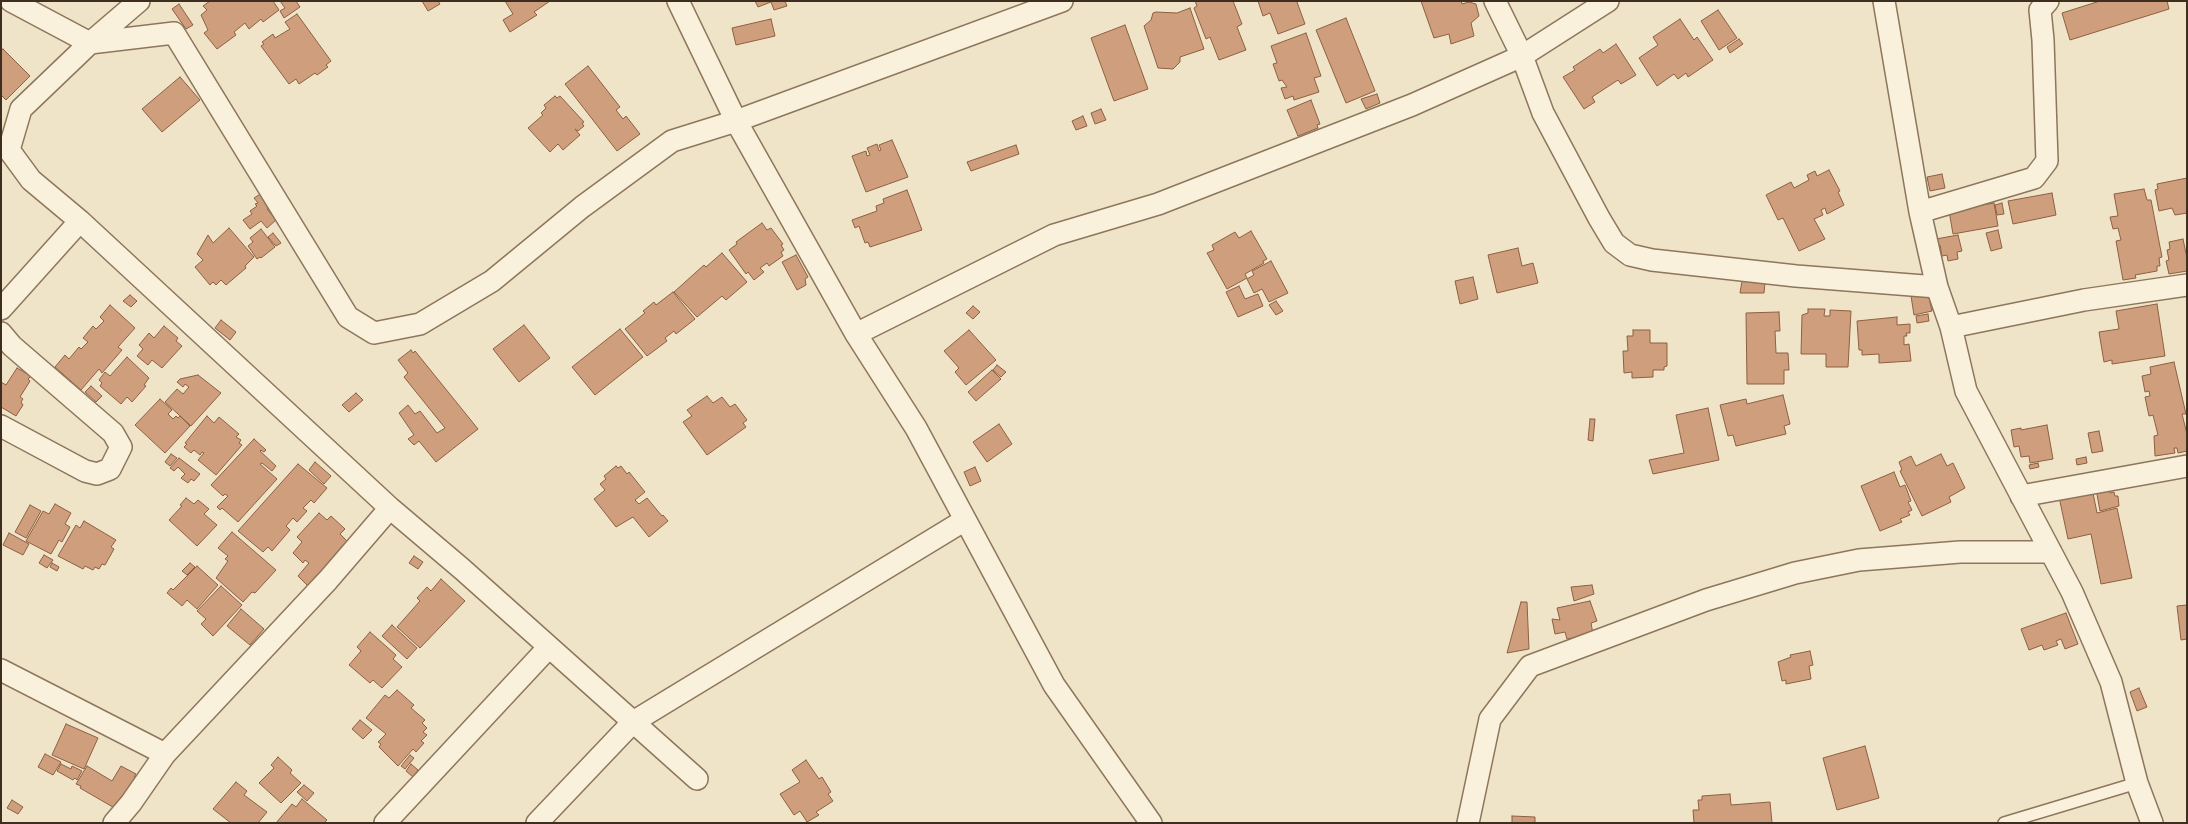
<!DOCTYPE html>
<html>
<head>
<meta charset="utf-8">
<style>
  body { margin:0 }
  #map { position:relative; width:2188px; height:824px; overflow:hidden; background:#f0e4c8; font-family:Lora,serif }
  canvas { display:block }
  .frame { position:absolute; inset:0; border:2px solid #3d2e20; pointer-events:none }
</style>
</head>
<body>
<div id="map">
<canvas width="2188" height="824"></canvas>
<div class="frame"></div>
</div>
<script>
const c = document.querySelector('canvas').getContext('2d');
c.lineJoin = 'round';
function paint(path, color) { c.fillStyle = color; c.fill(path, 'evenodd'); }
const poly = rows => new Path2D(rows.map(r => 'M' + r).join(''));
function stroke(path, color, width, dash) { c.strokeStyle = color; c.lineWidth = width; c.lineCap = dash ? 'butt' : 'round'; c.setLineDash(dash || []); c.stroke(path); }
const building = poly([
  [210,1,273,1,279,10,263,22,261,19,249,29,245,23,234,32,236,35,217,49,204,33,208,30,201,15,207,10,203,6,210,1],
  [280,1,296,1,300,7,284,18,280,11,285,8,280,1],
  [422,1,438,1,440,4,428,11,422,1],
  [505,1,550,1,534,12,537,15,510,32,503,20,513,14,505,1],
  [755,1,785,1,787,6,774,10,771,2,758,7,755,1],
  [1195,1,1233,1,1242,24,1237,27,1246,50,1219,60,1210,37,1206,39,1194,8,1197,6,1195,1],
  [1258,1,1300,1,1297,2,1305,24,1278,34,1270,13,1263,16,1258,1],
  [1421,1,1461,1,1462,4,1469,2,1476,4,1479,16,1471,23,1474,36,1451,44,1449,34,1434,38,1421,1],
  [2100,1,2167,1,2169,9,2070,40,2062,13,2100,1],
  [179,4,193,25,186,29,172,9,179,4],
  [1190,8,1204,49,1180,57,1180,62,1173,69,1158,68,1144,26,1151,20,1153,13,1156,12,1177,13,1190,8],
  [1718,10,1737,38,1719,50,1701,21,1718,10],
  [297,14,331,61,326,65,328,67,317,75,315,73,299,84,296,79,289,84,261,46,264,44,262,42,273,34,275,38,290,29,285,22,297,14],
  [1346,18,1375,91,1346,103,1316,30,1346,18],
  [771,19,775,36,736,45,732,28,771,19],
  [1680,19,1694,40,1697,37,1713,60,1688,77,1686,73,1678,79,1674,74,1657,86,1639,58,1658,45,1653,37,1680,19],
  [1125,25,1148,89,1114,101,1091,38,1125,25],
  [1306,33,1321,76,1314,78,1319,92,1294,100,1293,96,1285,99,1281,88,1287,87,1282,80,1279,81,1273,64,1277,63,1271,46,1306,33],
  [1739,39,1743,44,1730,53,1727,47,1739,39],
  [1616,44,1636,75,1621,84,1618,80,1592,97,1595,102,1584,109,1563,77,1575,70,1573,67,1600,49,1603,53,1616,44],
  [3,49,30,76,6,100,1,95,1,51,3,49],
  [588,66,620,107,616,110,623,119,626,116,640,134,617,151,565,84,588,66],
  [180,77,200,100,162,132,142,109,180,77],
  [1377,94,1380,103,1366,109,1361,99,1377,94],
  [555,96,557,98,560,96,584,122,582,123,584,126,578,131,575,129,580,135,563,150,558,144,550,152,528,128,543,115,541,113,546,108,544,105,555,96],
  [1311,100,1320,124,1317,125,1318,128,1298,136,1287,110,1311,100],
  [1101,109,1106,120,1095,124,1091,113,1101,109],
  [1083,116,1087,126,1076,130,1072,121,1083,116],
  [892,140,908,177,866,192,852,156,866,151,867,156,870,155,867,148,877,144,879,151,881,150,879,145,892,140],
  [1016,145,1019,154,971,171,967,162,1016,145],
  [1829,170,1840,191,1838,192,1844,205,1827,214,1825,208,1821,210,1823,215,1814,219,1825,239,1799,251,1783,218,1778,220,1766,195,1791,182,1794,188,1809,180,1807,175,1815,171,1817,176,1829,170],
  [1942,174,1945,188,1930,191,1927,177,1942,174],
  [2187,178,2187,213,2175,215,2172,208,2159,211,2155,190,2158,189,2157,184,2187,178],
  [2144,189,2147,200,2151,200,2162,257,2159,258,2160,266,2157,266,2157,271,2135,275,2136,278,2123,280,2116,241,2121,240,2118,228,2113,229,2110,217,2118,216,2114,194,2144,189],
  [907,190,922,230,870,247,868,242,865,243,859,226,855,228,852,220,877,211,876,206,884,203,883,199,907,190],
  [262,193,272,206,267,209,276,220,267,228,261,221,250,229,243,220,252,214,250,211,257,206,255,204,258,203,254,198,262,193],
  [2052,193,2056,215,2013,224,2008,201,2052,193],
  [1994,203,1998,226,1953,234,1949,211,1994,203],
  [2002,203,2004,214,1997,215,1995,205,2002,203],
  [762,223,767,230,771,228,783,244,781,245,784,250,781,252,783,256,769,266,767,263,760,268,764,272,754,280,748,272,746,274,729,250,737,244,736,242,762,223],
  [229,228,254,257,245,266,246,268,226,285,221,280,216,285,213,282,210,285,195,267,203,260,197,254,208,235,213,243,229,228],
  [261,229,275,247,261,258,260,257,257,259,248,246,253,242,250,238,261,229],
  [1998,230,2002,248,1991,251,1986,233,1998,230],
  [1251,231,1267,259,1263,261,1264,263,1245,274,1247,278,1227,289,1207,253,1214,250,1212,245,1235,232,1239,238,1251,231],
  [273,233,281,243,276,246,268,237,273,233],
  [1958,235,1962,251,1957,252,1958,259,1948,261,1947,255,1942,256,1940,245,1937,246,1936,239,1958,235],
  [2183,239,2187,258,2187,271,2169,274,2166,261,2169,260,2167,250,2170,249,2169,242,2183,239],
  [1518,248,1522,266,1533,263,1538,283,1497,293,1488,255,1518,248],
  [722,253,747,282,726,300,722,296,697,317,674,292,704,265,706,267,722,253],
  [796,255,808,277,805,279,806,285,797,290,782,262,796,255],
  [1271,261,1288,293,1269,302,1262,289,1254,293,1247,279,1254,275,1252,271,1271,261],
  [1473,277,1478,299,1460,304,1455,281,1473,277],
  [1742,281,1765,283,1764,293,1740,293,1742,281],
  [1239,286,1245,299,1258,294,1263,306,1238,317,1226,292,1239,286],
  [673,292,695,319,676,334,674,331,665,338,667,341,647,356,625,329,645,313,643,311,654,302,656,305,673,292],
  [1928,293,1932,311,1914,315,1911,296,1928,293],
  [130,295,137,301,131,307,123,301,130,295],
  [1276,301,1283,311,1276,315,1269,305,1276,301],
  [2157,304,2165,356,2112,364,2112,360,2104,362,2099,332,2119,329,2116,311,2157,304],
  [110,305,135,328,118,347,122,350,102,373,99,369,81,390,55,367,65,355,69,359,79,347,81,349,88,342,83,338,93,326,96,329,104,321,100,317,110,305],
  [973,306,980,312,973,319,966,313,973,306],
  [1808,309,1825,309,1824,316,1830,316,1830,310,1851,311,1848,367,1826,367,1826,354,1801,354,1802,315,1808,313,1808,309],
  [1779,312,1780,331,1775,331,1776,353,1788,353,1789,370,1784,370,1784,384,1747,384,1746,313,1779,312],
  [1928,314,1929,321,1917,323,1916,316,1928,314],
  [1897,317,1897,325,1910,324,1910,333,1906,333,1907,336,1904,336,1904,345,1909,344,1911,361,1879,363,1879,354,1862,355,1862,350,1859,350,1857,321,1897,317],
  [221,320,236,332,230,340,215,328,221,320],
  [524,325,550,358,519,382,493,349,524,325],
  [164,326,178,338,176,341,182,346,162,368,152,360,148,365,137,356,143,349,139,345,149,333,154,338,164,326],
  [620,329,643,357,595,395,572,367,620,329],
  [969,330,996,360,966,385,955,372,959,368,944,351,969,330],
  [1633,330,1650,330,1650,343,1667,343,1667,366,1664,367,1664,370,1653,370,1653,377,1632,378,1632,372,1624,373,1623,351,1628,351,1627,336,1633,336,1633,330],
  [411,350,413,353,415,351,478,429,436,462,419,441,414,445,408,439,414,435,399,413,408,405,415,414,420,411,437,433,445,428,404,377,408,373,398,360,411,350],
  [127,357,149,378,144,385,146,386,132,402,127,397,121,404,100,386,102,383,99,380,105,372,110,376,127,357],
  [2174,362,2186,414,2182,414,2187,434,2187,451,2178,453,2177,448,2174,448,2175,453,2155,456,2154,436,2158,435,2153,415,2149,416,2145,397,2150,396,2149,391,2145,392,2142,376,2151,374,2150,367,2174,362],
  [997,365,1006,372,1001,377,993,370,997,365],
  [17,368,31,376,28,379,30,381,20,397,23,399,21,402,23,405,16,416,1,407,1,382,6,385,17,368],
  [992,370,1001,379,976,401,968,392,992,370],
  [198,375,221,393,191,426,165,402,177,389,183,394,189,387,185,384,183,387,177,382,180,379,198,375],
  [91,386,102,396,96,402,85,392,91,386],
  [356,393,363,400,349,412,342,405,356,393],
  [1783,395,1790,424,1784,426,1786,434,1736,446,1733,435,1728,436,1720,405,1746,399,1747,404,1783,395],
  [707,396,713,403,722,397,730,407,735,404,747,420,743,423,746,427,707,455,683,422,692,416,687,410,707,396],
  [160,399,172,410,168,414,173,419,176,416,178,418,180,416,190,426,165,453,135,425,160,399],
  [1708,408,1719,460,1653,474,1649,460,1684,453,1676,415,1708,408],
  [207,416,214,423,219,417,239,434,236,437,241,440,239,443,242,445,216,475,198,460,204,453,202,452,200,455,194,450,191,453,184,447,187,444,185,443,207,416],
  [1590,419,1595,419,1593,441,1588,440,1590,419],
  [999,424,1012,444,987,462,973,442,999,424],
  [2047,425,2053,459,2030,463,2029,456,2021,457,2019,446,2014,447,2011,430,2021,428,2021,430,2047,425],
  [2099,431,2103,451,2092,453,2088,433,2099,431],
  [254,439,266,450,264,452,261,450,260,451,276,466,272,471,262,463,260,464,277,479,238,522,222,508,220,510,217,507,228,496,225,494,223,496,211,485,254,439],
  [171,454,177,458,170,466,165,462,171,454],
  [1941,454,1947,466,1953,463,1965,488,1949,497,1951,502,1922,516,1900,471,1902,470,1899,462,1911,456,1916,466,1941,454],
  [2086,457,2087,463,2077,465,2076,459,2086,457],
  [179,458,200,474,194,481,191,479,188,483,181,478,185,474,178,467,174,471,170,468,179,458],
  [315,462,331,476,324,484,309,470,315,462],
  [2038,463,2039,467,2030,469,2029,465,2038,463],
  [298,464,327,488,314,503,311,500,303,508,307,511,297,522,293,518,286,526,290,530,272,551,268,547,263,552,238,531,298,464],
  [616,466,618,468,621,466,627,474,629,472,645,492,635,500,639,504,647,498,662,516,663,515,668,521,649,537,633,517,616,527,594,499,605,490,600,484,606,479,604,476,616,466],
  [975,467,981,481,970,486,964,472,975,467],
  [1894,472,1900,487,1905,485,1911,501,1908,502,1912,510,1908,512,1910,515,1900,519,1902,522,1880,531,1861,486,1894,472],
  [2113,486,2114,490,2109,491,2110,493,2114,492,2115,496,2118,496,2119,506,2100,511,2096,489,2113,486],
  [2093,493,2097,513,2117,508,2132,578,2101,584,2091,534,2068,539,2059,497,2093,493],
  [186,498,194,504,198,500,209,509,204,514,217,525,197,546,169,520,182,506,180,505,186,498],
  [55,504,71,513,65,524,70,527,62,542,59,540,51,554,26,541,43,511,49,514,55,504],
  [30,505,41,511,26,538,15,532,30,505],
  [319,513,327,520,331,516,345,529,340,534,351,545,311,589,298,576,309,563,305,560,303,563,293,553,302,542,297,537,319,513],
  [84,521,116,540,111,547,114,549,105,565,102,564,99,569,95,567,93,570,85,566,83,569,58,556,76,525,80,528,84,521],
  [232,532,276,570,255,593,252,592,243,602,216,578,228,561,225,559,228,556,218,548,232,532],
  [9,533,29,544,23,555,3,545,9,533],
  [44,555,53,560,47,568,39,563,44,555],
  [414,556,423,562,418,569,409,563,414,556],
  [52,563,59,567,57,571,50,567,52,563],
  [190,563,195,567,187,575,182,571,190,563],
  [197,566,218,585,197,609,187,600,182,606,167,593,171,588,173,590,197,566],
  [441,579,465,601,420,648,397,627,420,601,417,598,427,587,431,591,441,579],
  [1592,585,1594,594,1574,601,1571,587,1592,585],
  [221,586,242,605,213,636,201,624,206,619,197,611,221,586],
  [1590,601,1597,621,1591,623,1593,634,1567,639,1565,632,1555,634,1552,619,1560,620,1557,608,1590,601],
  [1521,602,1527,602,1529,649,1507,653,1521,602],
  [2187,605,2187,639,2181,640,2177,606,2187,605],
  [241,609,264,629,250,645,227,626,241,609],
  [2066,613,2078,644,2065,649,2061,639,2056,641,2058,645,2044,650,2042,645,2029,650,2021,629,2066,613],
  [392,625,417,648,407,659,382,636,392,625],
  [370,632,396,655,393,659,402,667,382,688,373,680,370,683,349,665,361,651,357,647,370,632],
  [1810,651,1813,665,1809,666,1811,679,1786,684,1786,680,1782,681,1778,662,1791,657,1790,655,1810,651],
  [2139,688,2147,707,2137,711,2130,692,2139,688],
  [397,690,414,705,411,708,425,720,422,723,427,728,423,732,427,735,421,741,424,743,416,752,413,749,398,766,379,747,381,744,378,742,386,734,366,718,385,695,389,698,397,690],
  [360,720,372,730,363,739,352,729,360,720],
  [66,724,98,738,84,769,52,755,66,724],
  [1865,746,1879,798,1837,810,1823,758,1865,746],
  [45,754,61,762,53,775,38,767,45,754],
  [410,755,414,758,405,769,401,766,410,755],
  [278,757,292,770,290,773,301,783,281,803,259,783,274,768,271,765,278,757],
  [806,760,819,779,822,777,831,792,828,794,833,801,816,812,819,815,807,822,800,811,794,815,780,794,800,782,792,770,806,760],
  [61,764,71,769,72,766,82,771,77,780,75,778,73,780,57,771,61,764],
  [411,764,418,770,413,777,406,771,411,764],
  [87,766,112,781,121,766,136,774,134,777,136,778,118,810,80,788,81,786,76,784,87,766],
  [236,782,247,791,244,795,267,812,258,823,231,823,213,809,236,782],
  [304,785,314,793,307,801,297,792,304,785],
  [1730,794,1731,805,1770,802,1772,823,1694,823,1693,810,1699,810,1698,800,1702,800,1702,796,1730,794],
  [302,799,327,820,324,823,276,823,292,804,296,807,302,799],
  [12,800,23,807,18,814,7,808,12,800],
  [1512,816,1535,817,1535,823,1512,823,1512,816]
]);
const lane = poly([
  [2004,823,2137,783]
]);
const street = poly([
  [11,1,90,43,174,33,348,317,374,333,420,324,492,281,582,207,672,141,736,121,1062,1],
  [139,1,90,43,21,109,9,150,31,180,80,221,390,508,462,569,697,779],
  [678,1,736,121,856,334,916,428,1054,685,1151,823],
  [1495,1,1522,56,1543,113,1599,218,1614,243,1630,255,1652,260,1796,276,1937,287],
  [1884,1,1920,212,1937,287,1951,327,1966,391,2072,592,2111,682,2137,783,2152,823],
  [1920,212,2034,178,2047,161,2043,40,2040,10,2048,1],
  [1,309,80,221],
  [1951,327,2084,300,2187,285],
  [1,333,12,346,113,433,121,447,110,469,97,474,85,471,1,426],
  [856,334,1054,235,1158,204,1412,105,1522,56,1608,1],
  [2021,496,2187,466],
  [1,670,165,754],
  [114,823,131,803,165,754,328,580,390,508],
  [385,823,549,647],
  [537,823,633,722,965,520],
  [1468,823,1490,719,1530,666,1706,600,1795,573,1859,560,1960,552,2051,552]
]);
paint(building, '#cf9f7d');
stroke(building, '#8d5f41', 1);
stroke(lane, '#8d765c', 14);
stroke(street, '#8d765c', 24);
stroke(lane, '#faf1dc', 11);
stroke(street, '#faf1dc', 21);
</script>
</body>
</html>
